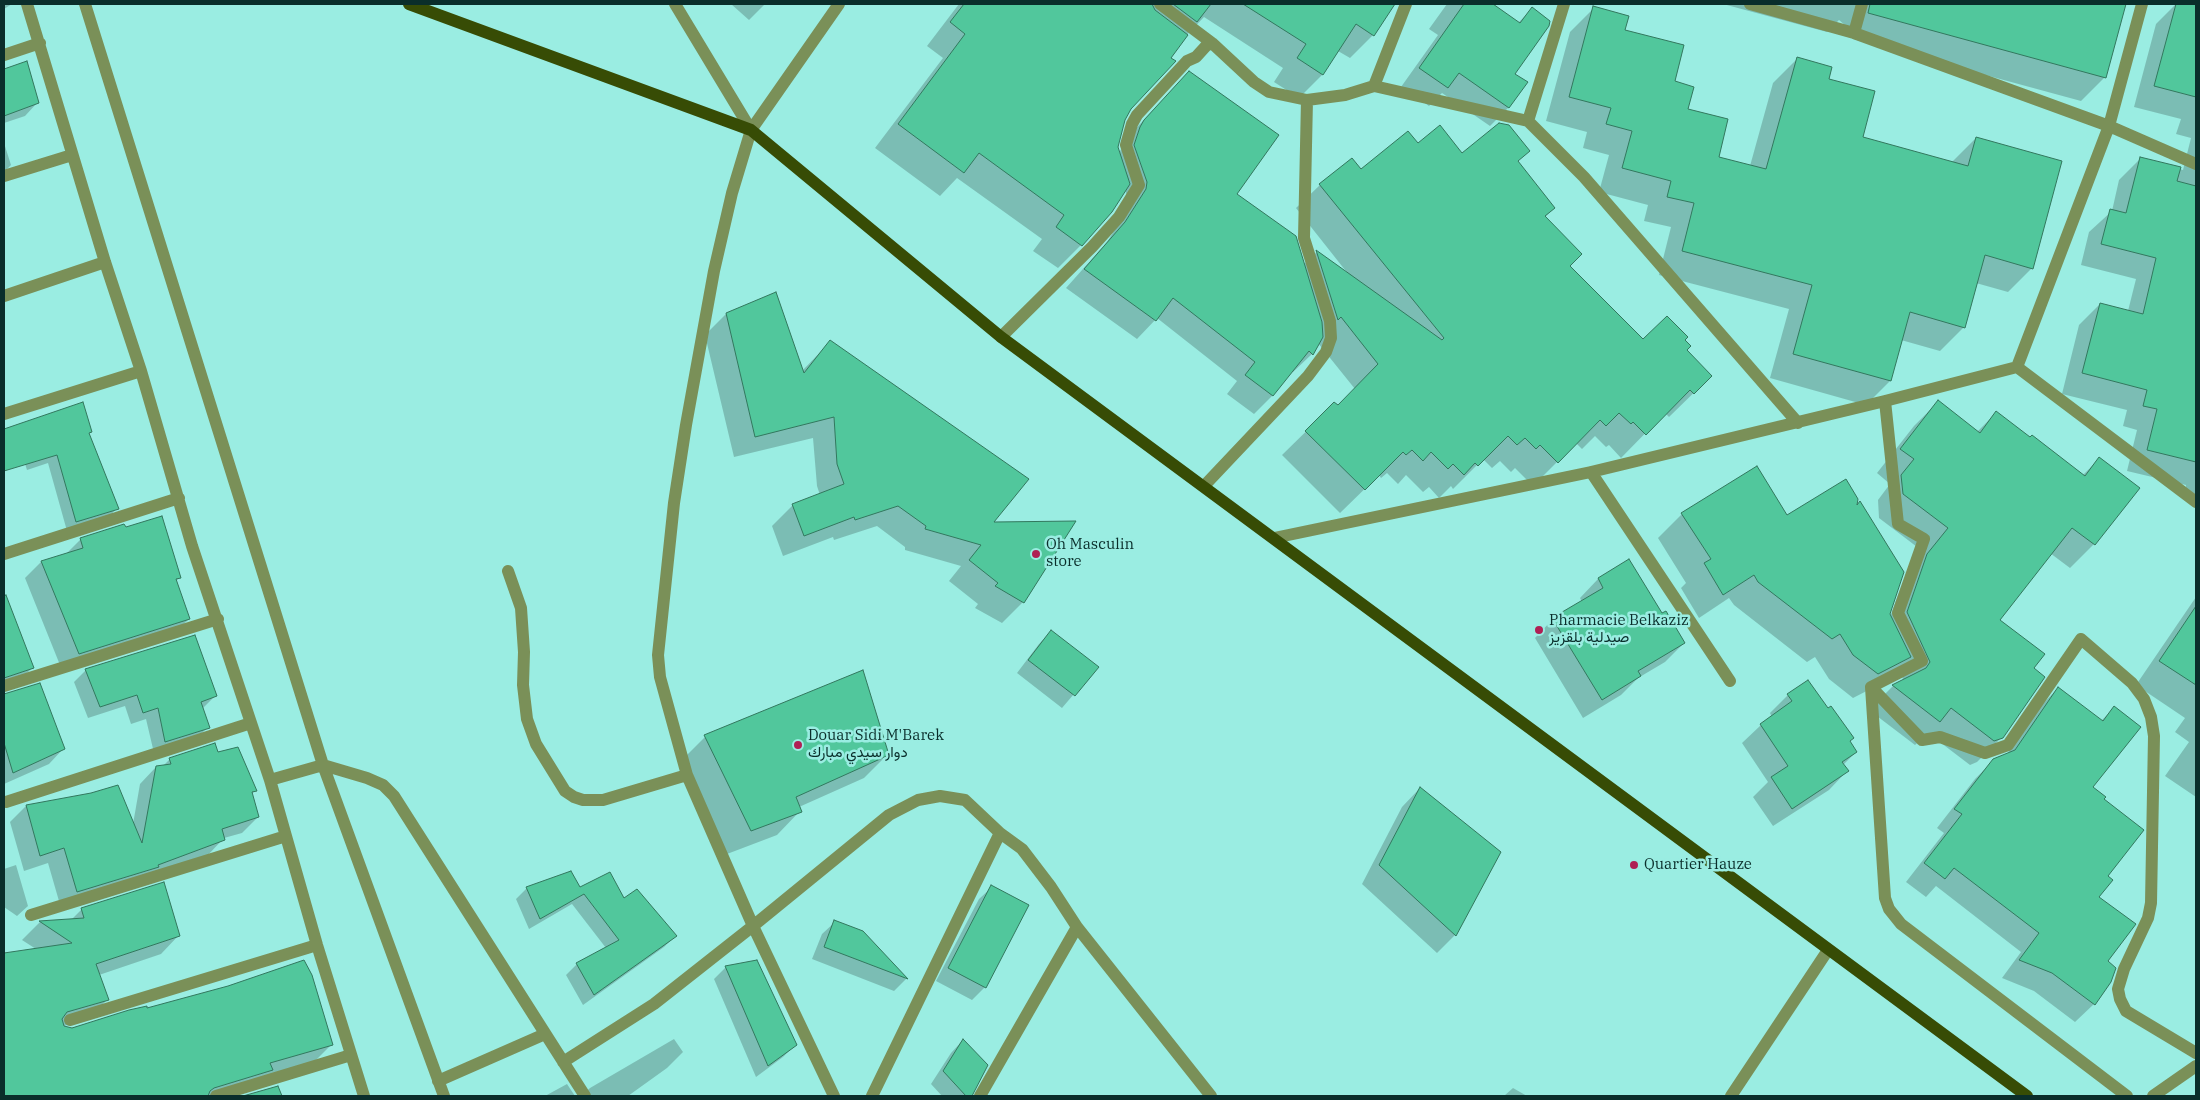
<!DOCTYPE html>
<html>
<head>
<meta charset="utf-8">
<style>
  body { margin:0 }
  #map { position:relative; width:2200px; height:1100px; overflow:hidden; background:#9aede2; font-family:"IBM Plex Serif",serif }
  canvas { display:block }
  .frame { position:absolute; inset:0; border:5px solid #0a2e2b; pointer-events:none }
</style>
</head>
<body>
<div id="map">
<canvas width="2200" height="1100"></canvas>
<div class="frame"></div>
</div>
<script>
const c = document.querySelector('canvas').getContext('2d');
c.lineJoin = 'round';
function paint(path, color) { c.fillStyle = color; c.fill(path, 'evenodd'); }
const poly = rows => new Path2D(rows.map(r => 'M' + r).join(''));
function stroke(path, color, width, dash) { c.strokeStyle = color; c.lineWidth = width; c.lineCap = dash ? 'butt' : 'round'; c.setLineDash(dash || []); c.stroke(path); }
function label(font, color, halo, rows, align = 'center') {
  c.font = font + ' "IBM Plex Serif",Vazirmatn,serif'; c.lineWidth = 5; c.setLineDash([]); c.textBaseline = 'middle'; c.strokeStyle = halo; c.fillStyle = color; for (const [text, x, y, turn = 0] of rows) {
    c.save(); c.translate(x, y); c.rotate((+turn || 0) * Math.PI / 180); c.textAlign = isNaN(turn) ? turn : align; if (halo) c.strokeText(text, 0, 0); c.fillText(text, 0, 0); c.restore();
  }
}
const shadow = poly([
  [4,4,12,4,4,9],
  [731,4,765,4,749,20],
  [959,4,1386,4,1391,7,1373,35,1350,58,1338,51,1322,75,1299,98,1274,82,1283,68,1204,17,1183,39,1130,109,1123,121,1117,147,1119,154,1125,140,1189,72,1235,194,1303,265,1317,252,1349,275,1296,208,1320,185,1360,171,1417,144,1461,155,1528,151,1517,162,1554,208,1544,218,1568,266,1643,341,1683,340,1685,350,1711,376,1669,417,1665,413,1621,458,1609,445,1606,447,1595,436,1582,449,1576,443,1533,486,1515,468,1511,472,1500,461,1492,468,1483,459,1453,489,1451,486,1439,498,1429,487,1423,492,1406,475,1398,484,1387,473,1381,478,1379,475,1340,513,1282,455,1334,404,1338,407,1355,389,1318,343,1312,354,1293,372,1292,371,1272,396,1254,414,1227,394,1237,381,1157,318,1137,339,1066,288,1107,242,1128,209,1129,202,1125,190,1081,245,1058,268,1033,251,1042,239,957,178,940,196,875,148,943,58,927,46],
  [1447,4,1491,4,1518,23,1532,9,1513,74,1526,83,1508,108,1490,126,1442,93,1429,106,1401,87,1438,35,1429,29],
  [1723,4,2125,4,2105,77,2081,101,1853,39,1846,26,1839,20,1827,32],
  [2176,4,2196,8,2196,501,2184,499,2186,485,2127,471,2137,430,2123,426,2127,410,2062,394,2079,325,2100,304,2128,311,2136,279,2081,265,2089,232,2112,211,2119,180,2140,159,2183,170,2191,138,2176,134,2181,119,2134,107,2156,24],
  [1594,8,1623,31,1673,82,1686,109,1717,157,1750,166,1773,83,1797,59,1827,80,1861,138,1951,163,1976,138,2032,268,2008,292,1976,283,1964,327,1940,351,1901,340,1890,381,1866,405,1770,378,1789,309,1659,275,1671,227,1644,221,1648,205,1599,192,1609,155,1583,148,1587,132,1546,121,1570,32],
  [26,62,37,103,25,116,4,123,4,71],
  [4,143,11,165,4,172],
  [726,314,802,371,830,342,992,523,1023,602,1002,623,975,608,978,604,949,581,961,566,905,550,905,547,877,526,834,540,833,537,783,556,772,526,793,505,820,495,817,486,813,438,734,457,705,335],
  [1938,402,1977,432,1996,413,2082,476,2100,458,2138,488,2094,544,2070,568,2050,553,1998,620,2032,668,2002,737,1977,762,1970,765,1928,733,1915,745,1869,710,1893,686,1904,681,1898,669,1886,681,1853,698,1829,679,1815,657,1807,662,1734,605,1729,598,1699,618,1681,588,1686,583,1658,538,1682,514,1756,468,1787,517,1854,508,1890,617,1904,579,1925,553,1879,518,1878,500,1890,484,1877,473,1914,426],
  [91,432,88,434,117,508,108,518,67,531,48,463,27,470,15,433],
  [81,539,180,577,175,582,189,619,172,635,62,670,25,578,41,562,65,555],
  [1628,561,1661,615,1684,643,1665,662,1638,678,1621,695,1583,718,1535,638,1553,619,1582,602,1580,598,1598,579],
  [4,593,32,668,18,682,4,687],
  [2196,597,2196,797,2165,776,2189,742,2175,732,2185,718,2136,685],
  [1051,631,1097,667,1062,708,1017,673,1039,644],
  [86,670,215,696,202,709,208,727,196,739,154,753,146,719,131,724,125,706,88,718,74,682],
  [2058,688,2101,721,2114,708,2091,787,2102,799,2106,876,2098,898,2106,962,2094,1004,2075,1022,2034,991,2002,978,2021,952,1936,886,1926,897,1906,882,1944,833,1937,828,1975,779,1994,760,2007,754,2040,707],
  [4,695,6,695,63,749,49,764,4,784],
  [1788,695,1849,742,1856,752,1843,765,1847,771,1829,790,1773,826,1753,797,1768,782,1742,743,1761,725,1772,717,1770,713],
  [705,737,888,754,864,778,799,807,800,811,777,835,727,854,682,760],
  [170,759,255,791,251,794,258,817,242,833,224,838,208,855,61,908,48,863,24,871,10,822,26,806,133,824,140,784,156,767,162,767],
  [1420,788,1455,935,1437,953,1362,884,1402,807],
  [16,865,28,906,17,916,4,907,4,869],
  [570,873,579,888,624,900,675,936,664,947,583,1005,566,975,577,964,606,948,572,904,529,929,516,899,526,889],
  [992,887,985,987,972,1000,936,981,979,899],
  [82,909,179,935,161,954,99,975,108,999,89,1018,64,1026,67,1029,229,988,331,1045,313,1063,227,1096,4,1096,4,954,36,949,22,940,40,922,71,920],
  [835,922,862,932,906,979,894,991,812,959,822,934],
  [726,967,796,1044,783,1057,756,1077,714,979],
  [674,1039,683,1052,667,1068,628,1096,581,1096,590,1088],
  [963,1040,972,1091,971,1096,942,1096,931,1084,951,1053],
  [567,1084,575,1096,545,1096],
  [1513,1088,1527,1096,1504,1096]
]);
const building = poly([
  [964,4,1152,4,1155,10,1188,35,1171,58,1176,61,1131,109,1125,120,1118,147,1130,184,1112,212,1082,246,1056,227,1064,215,979,153,964,173,898,124,965,34,950,22,964,4],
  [1173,4,1211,4,1197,22,1173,4],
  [1243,4,1395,4,1374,36,1356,24,1323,75,1297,58,1306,44,1243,4],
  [1464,4,1493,4,1520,23,1532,7,1550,21,1549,26,1515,74,1528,82,1509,108,1459,73,1448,88,1419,68,1464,4],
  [1870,4,2126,4,2106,78,1868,13,1870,4],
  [2176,4,2196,4,2196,97,2154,86,2176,4],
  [1593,6,1629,16,1625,30,1684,45,1675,81,1694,87,1688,109,1728,119,1719,157,1766,169,1797,57,1832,67,1829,79,1875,91,1863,137,1968,166,1976,137,2062,161,2033,269,1985,255,1965,328,1910,312,1891,381,1793,354,1812,285,1682,251,1694,203,1667,197,1671,181,1622,168,1632,131,1606,124,1611,108,1569,97,1593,6],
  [27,61,39,103,4,116,4,69,27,61],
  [1189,71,1279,135,1237,194,1296,236,1322,322,1323,337,1313,355,1309,351,1273,396,1245,375,1255,362,1173,298,1156,321,1084,269,1125,222,1146,189,1147,182,1134,145,1140,127,1144,120,1189,71],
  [1499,123,1509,125,1530,151,1518,161,1555,208,1545,216,1582,254,1570,266,1643,339,1667,316,1688,337,1685,340,1691,346,1687,350,1712,376,1694,394,1690,390,1646,435,1633,422,1631,424,1619,413,1606,426,1600,420,1558,463,1540,445,1536,449,1525,438,1517,445,1508,436,1478,466,1475,463,1464,475,1453,464,1448,469,1431,452,1423,461,1412,450,1406,455,1403,452,1365,490,1305,431,1334,402,1338,405,1378,364,1341,317,1338,320,1316,250,1442,340,1444,338,1319,184,1352,158,1361,169,1408,131,1418,143,1440,125,1462,153,1499,123],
  [2140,157,2181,167,2177,181,2196,186,2196,462,2147,450,2157,409,2143,406,2147,390,2082,373,2100,303,2143,314,2156,258,2101,244,2110,209,2126,213,2140,157],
  [776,292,804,373,830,340,1029,479,994,522,1076,521,1024,603,995,586,998,583,969,560,981,545,925,529,926,526,898,506,855,520,854,517,804,536,792,504,844,484,837,464,834,417,755,437,726,313,776,292],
  [1938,400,1980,433,1996,411,2030,437,2032,435,2085,476,2099,457,2140,488,2095,545,2072,528,2000,620,2045,654,2034,668,2045,677,2003,738,1994,741,1951,708,1940,722,1892,685,1926,668,1930,662,1907,612,1927,554,1948,528,1903,494,1901,475,1914,459,1900,449,1938,400],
  [83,402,92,432,89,433,119,509,76,522,57,455,4,471,4,429,83,402],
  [1757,466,1787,515,1846,479,1858,499,1857,505,1860,501,1904,572,1890,614,1911,657,1878,674,1853,655,1840,634,1832,639,1758,582,1754,575,1723,595,1704,563,1711,559,1681,513,1757,466],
  [162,516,181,578,176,579,190,619,79,654,41,561,83,548,80,538,124,524,126,527,162,516],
  [1629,559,1662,613,1666,611,1685,643,1638,671,1641,676,1602,700,1552,618,1603,588,1598,578,1629,559],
  [6,595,34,668,4,678,4,596,6,595],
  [2196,606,2196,685,2159,661,2196,606],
  [1051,630,1099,667,1075,696,1028,660,1051,630],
  [195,635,217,696,201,702,210,728,165,742,158,708,143,713,137,695,100,707,85,669,195,635],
  [863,670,889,755,796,797,802,812,751,831,704,735,863,670],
  [1808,680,1828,708,1831,706,1854,738,1850,741,1857,752,1842,762,1849,771,1792,809,1771,777,1788,766,1760,724,1792,701,1787,694,1808,680],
  [40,683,65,749,13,773,4,743,4,694,40,683],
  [2058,687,2103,721,2114,706,2141,727,2093,787,2106,797,2104,799,2144,830,2108,876,2113,880,2099,897,2136,924,2108,961,2116,968,2111,982,2095,1005,2052,973,2019,960,2039,933,1954,868,1945,879,1924,863,1962,814,1954,809,1993,759,2015,750,2058,687],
  [215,743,218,752,238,747,257,791,252,792,259,817,222,829,225,840,158,865,159,867,77,892,64,848,40,856,26,805,91,793,118,785,142,843,156,766,171,764,169,758,215,743],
  [1420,787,1501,852,1456,936,1379,865,1420,787],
  [571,871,580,887,610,872,624,898,637,889,677,936,594,995,576,963,619,940,584,894,540,919,526,887,571,871],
  [164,882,180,936,96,964,109,1000,67,1012,62,1019,64,1026,72,1028,129,1010,147,1006,147,1008,228,986,304,960,312,975,333,1045,270,1063,273,1070,214,1088,210,1091,208,1096,4,1096,4,953,72,943,39,921,84,918,81,908,164,882],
  [991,885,1029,905,986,988,948,968,991,885],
  [834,920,863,931,908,979,824,947,834,920],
  [757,960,797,1045,768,1066,725,966,757,960],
  [963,1039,988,1065,972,1096,966,1096,943,1071,963,1039],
  [278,1086,282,1096,243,1096,278,1086]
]);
const minor = poly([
  [27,4,105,262,141,371,192,546,270,780,317,945,364,1096],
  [85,4,323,765,444,1096],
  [675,4,751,130],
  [1160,4,1212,43,1254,82,1269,92,1307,100,1345,95,1374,86,1528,121,1584,177,1798,423],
  [1750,4,1854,33,2109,126,2196,164],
  [1854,33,1862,4],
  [4,55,40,43],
  [1374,86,1406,4],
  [1528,121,1564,4],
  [4,176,72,155],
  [4,296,105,262],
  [1001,337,1092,247,1119,217,1139,185,1126,145,1132,124,1137,115,1187,61,1196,57,1206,46,1212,43],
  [2017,367,2196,502],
  [1885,401,1898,524,1924,539,1898,613,1922,661,1871,687,1885,898,1889,909,1901,924,2127,1096],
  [4,414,141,371],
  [1591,472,1730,681],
  [1204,486,1308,376,1326,352,1331,338,1330,321,1304,238,1307,100],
  [1274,538,1591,472,1885,401,2017,367,2109,126,2142,4],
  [4,554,179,498],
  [508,571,521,608,524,652,523,685,527,719,536,744,565,791,574,797,583,800,603,800,687,775],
  [4,686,218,619],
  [1871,687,1922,740,1940,737,1985,753,2008,745,2081,639,2132,683,2144,699,2151,717,2154,736,2151,903,2148,918,2124,969,2118,989,2120,999,2126,1011,2196,1053],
  [270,780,323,765,367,778,383,785,394,796,585,1096],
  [6,802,251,723],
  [31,915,286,836],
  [70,1020,317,945],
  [563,1062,654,1004,753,926,889,815,918,800,940,796,965,800,1000,833,1022,849,1051,887,1077,927,1211,1096],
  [438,1081,545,1034],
  [216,1096,351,1055],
  [834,1096,753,926,687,775,660,677,658,655,674,503,686,425,714,271,732,193,751,130,839,4],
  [872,1096,1000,833],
  [980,1096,1077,927],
  [1731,1096,1828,950],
  [2153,1096,2196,1066]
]);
const major = poly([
  [409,4,751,130,1001,337,2027,1096]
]);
const markers = [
  [1036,554,5,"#af2054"],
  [1539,630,5,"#af2054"],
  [798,745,5,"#af2054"],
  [1634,865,5,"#af2054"]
];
const poiNames = [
  ["Oh Masculin",1046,545],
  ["store",1046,562],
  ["Pharmacie Belkaziz",1549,621],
  ["صيدلية بلقزيز",1549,638],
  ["Douar Sidi M'Barek",808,736],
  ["دوار سيدي مبارك",808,753],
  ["Quartier Hauze",1644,865]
];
paint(shadow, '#0003');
paint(building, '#51c79c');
stroke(building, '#32775d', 1);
stroke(minor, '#7a9058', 12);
stroke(major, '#374c05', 12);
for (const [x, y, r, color] of markers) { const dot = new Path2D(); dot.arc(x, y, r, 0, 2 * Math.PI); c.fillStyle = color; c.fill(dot); stroke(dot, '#9aede2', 2); }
label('15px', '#0a2e2b', '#9aede2', poiNames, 'left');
</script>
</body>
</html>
